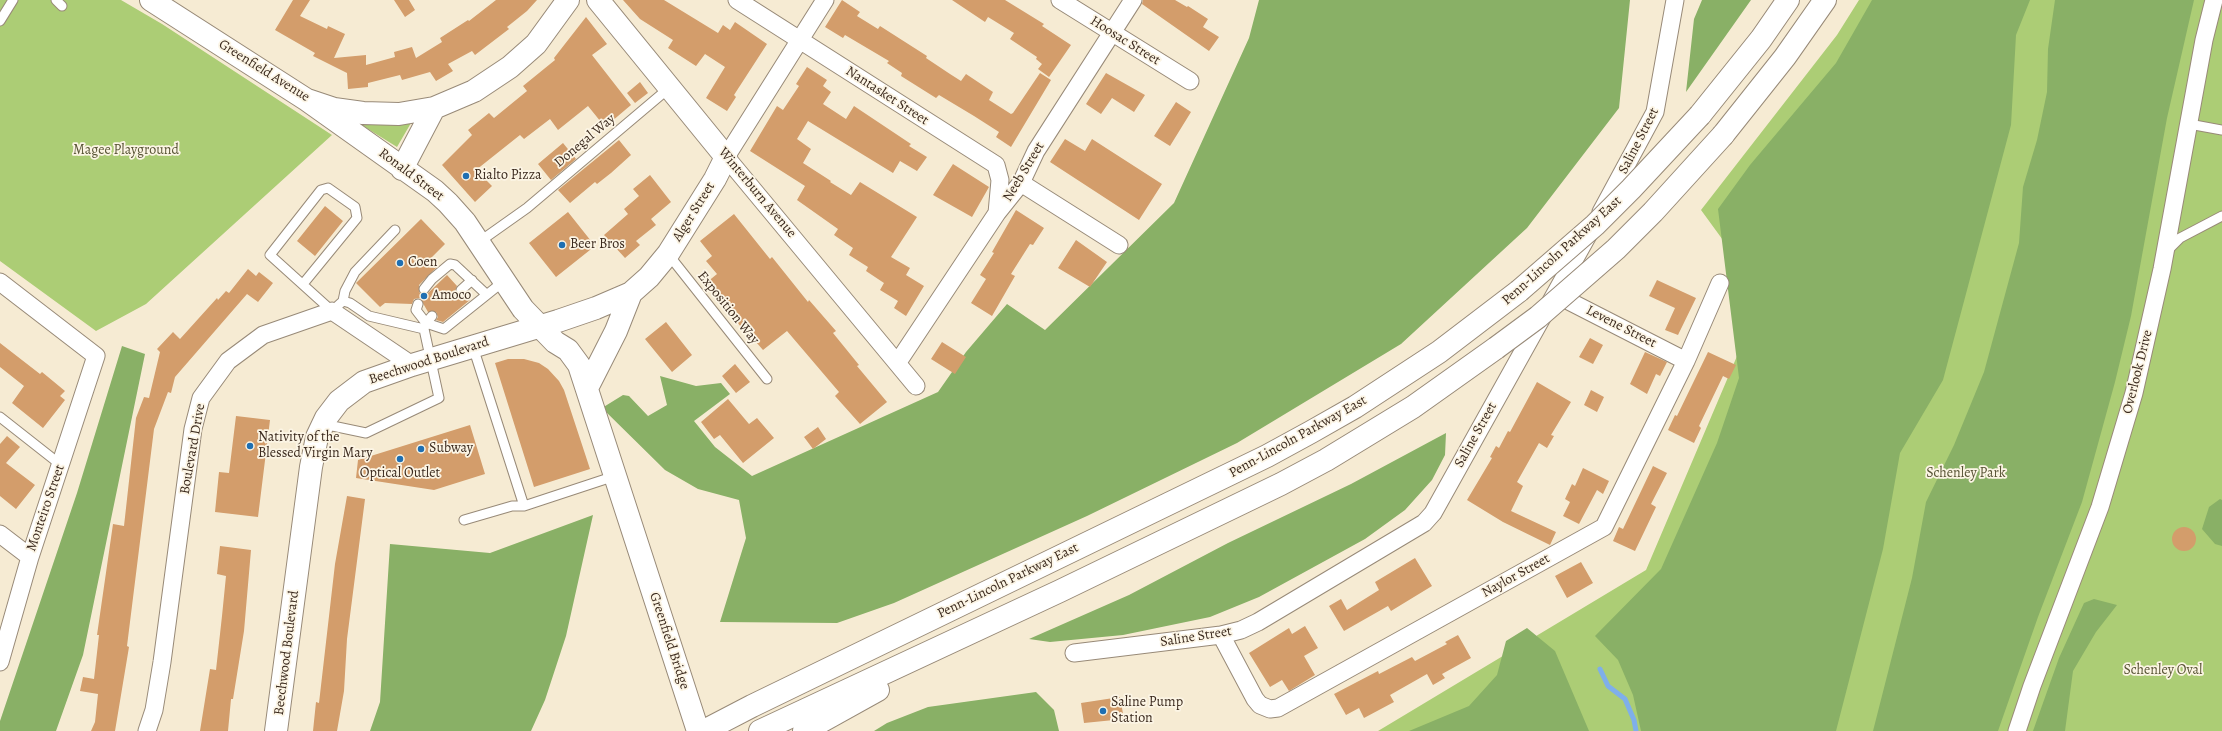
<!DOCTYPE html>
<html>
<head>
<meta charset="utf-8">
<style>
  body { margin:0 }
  canvas { display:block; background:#f6ebd3 }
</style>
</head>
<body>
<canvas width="2222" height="731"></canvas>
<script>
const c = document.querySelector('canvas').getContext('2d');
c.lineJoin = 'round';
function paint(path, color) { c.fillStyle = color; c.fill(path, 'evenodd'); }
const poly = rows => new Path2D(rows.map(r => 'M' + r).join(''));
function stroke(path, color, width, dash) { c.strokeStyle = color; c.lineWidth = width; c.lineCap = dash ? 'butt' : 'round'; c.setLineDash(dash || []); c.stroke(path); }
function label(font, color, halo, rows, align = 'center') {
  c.font = font + ' Alegreya,serif'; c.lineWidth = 3.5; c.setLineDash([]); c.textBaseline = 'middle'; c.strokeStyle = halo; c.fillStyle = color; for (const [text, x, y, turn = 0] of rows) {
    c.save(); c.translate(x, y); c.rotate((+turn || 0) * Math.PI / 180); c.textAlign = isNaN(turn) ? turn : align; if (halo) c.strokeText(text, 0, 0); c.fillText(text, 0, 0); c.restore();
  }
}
const green = poly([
  [0,0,121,0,162,24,332,135,146,304,96,331,0,261],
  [1859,0,2222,0,2222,731,1378,731,1646,570,1763,295,1701,210,1837,35],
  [411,123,397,147,360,124]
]);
const forest = poly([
  [1259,0,1630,0,1619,108,1527,228,1401,344,1237,443,1087,516,894,603,837,623,720,622,746,538,739,500,698,489,665,470,602,408,623,395,629,396,648,416,667,405,660,376,696,386,721,383,730,394,694,421,715,447,752,476,938,392,966,352,1007,304,1045,330,1174,203,1249,38],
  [1702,0,1751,0,1686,92,1694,19],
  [1872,0,2030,0,2016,35,2011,125,1943,380,1900,453,1883,549,1836,731,1641,731,1633,695,1618,660,1595,636,1661,569,1717,443,1739,378,1718,209,1750,165,1836,63],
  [2055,0,2194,0,2167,118,2131,316,2115,382,2082,502,2038,617,1998,731,1873,731,1912,578,1926,502,1954,445,1984,372,2019,243,2023,187,2037,140,2047,92,2048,49],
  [122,346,145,354,83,655,56,731,0,731,0,721,77,493],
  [1446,433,1445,455,1432,480,1405,510,1365,539,1259,597,1210,617,1123,635,1050,642,1029,639,1129,595,1228,543,1351,484],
  [2220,499,2222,500,2222,546,2215,544,2202,529,2209,507],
  [593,515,566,636,545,700,531,731,370,731,380,702,390,544,490,553],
  [2094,599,2117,605,2096,632,2073,671,2065,731,2033,731,2059,658,2084,603],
  [1527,628,1555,651,1589,731,1409,731,1469,706,1497,675,1506,641],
  [1036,692,1054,710,1059,731,874,731,887,723,928,707]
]);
const stream = poly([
  [1600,669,1608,686,1625,699,1634,720,1636,731]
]);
const building = poly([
  [293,0,310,0,300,16,327,29,328,26,345,34,334,58,366,55,366,65,395,57,394,52,412,47,416,58,442,42,440,38,468,20,469,21,496,0,537,0,527,11,507,27,509,29,475,55,472,51,448,64,453,71,436,81,430,72,402,80,400,75,368,83,368,87,348,89,347,73,313,56,315,53,275,30],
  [394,0,409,0,415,10,405,17],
  [623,0,664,0,718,33,723,25,730,30,735,22,767,44,734,95,736,97,727,111,706,98,725,67,705,54,696,66,668,48,673,40,640,19],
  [842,0,860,12,857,16,878,29,880,26,927,56,926,58,950,74,961,81,966,74,993,92,989,100,1011,114,1013,113,1040,73,1051,80,1011,147,996,137,999,132,974,116,939,95,936,98,901,76,902,73,887,63,889,61,845,35,843,38,825,27],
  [952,0,1005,0,1044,24,1042,26,1071,45,1049,77,1038,69,1042,64,1036,59,1037,57,1010,39,1014,33,988,17,985,22],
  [1143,0,1175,0,1187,7,1188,6,1208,19,1203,27,1219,37,1209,51,1142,4],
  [586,17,607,44,592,55,631,105,605,127,588,106,558,130,550,119,524,139,520,135,476,170,492,186,475,202,442,165,472,135,468,130,489,113,494,118,527,91,523,86,555,60,554,58],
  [807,67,827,80,823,86,831,92,823,104,846,119,854,106,911,144,909,146,927,157,917,171,900,161,893,173,808,121,797,139,811,149,803,163,831,181,830,182,851,195,860,182,917,217,891,257,910,268,906,275,924,286,906,316,894,308,898,301,880,290,884,283,866,271,868,267,849,255,853,248,834,235,838,229,797,200,805,186,750,151,777,106,783,110,799,86,796,84],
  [1106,73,1145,95,1134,112,1112,98,1101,114,1086,104],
  [640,82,648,93,635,103,627,93],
  [1176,102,1191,112,1170,146,1154,136],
  [1065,139,1085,151,1092,139,1162,184,1139,220,1050,162],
  [619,140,631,155,611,173,597,184,595,182,570,203,558,190],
  [563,143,576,159,551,180,538,164],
  [953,164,989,187,972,217,933,195],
  [650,175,671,202,651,219,656,225,636,241,640,245,625,258,604,235,628,214,624,209,639,196,633,189],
  [325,206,343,221,315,256,297,241],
  [1016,210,1044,228,1033,245,1030,244,1011,274,1015,276,992,316,971,303,986,279,980,275,994,253,992,252],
  [568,212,595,246,556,277,529,243],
  [734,214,770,259,772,257,808,302,809,300,836,331,833,333,859,365,857,366,887,402,860,424,835,396,839,392,787,331,763,350,742,326,741,327,706,283,717,274,706,261,712,256,700,241],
  [421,219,445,244,431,258,438,266,419,285,419,292,423,295,427,294,447,275,457,286,455,291,457,294,465,294,470,300,443,322,436,320,438,317,436,312,428,312,420,298,414,299,412,304,385,303,380,307,356,283],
  [1076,240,1107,262,1090,287,1058,268],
  [248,269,256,276,259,272,273,283,258,302,247,294,175,377,171,393,168,392,154,429,127,646,129,647,115,731,91,731,95,722,98,694,80,691,83,677,94,679,99,635,97,635,113,524,124,526,136,418,144,397,149,398,160,352,157,349,173,332,180,339,217,298,218,300,226,291,229,293],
  [1657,280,1696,298,1678,335,1665,330,1675,308,1649,296],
  [666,322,692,355,672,372,645,339],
  [1590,338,1603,345,1593,364,1579,357],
  [942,342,966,357,955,374,931,359],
  [0,343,40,374,42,372,65,391,60,396,65,400,43,428,12,403,24,386,0,367],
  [1645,352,1667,362,1660,376,1656,374,1647,394,1630,384],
  [1708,352,1736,365,1729,379,1723,376,1699,426,1701,428,1694,443,1668,430,1675,415,1677,416],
  [508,359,524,359,539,363,548,369,559,381,564,390,590,469,534,487,495,363],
  [735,364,750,382,736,393,722,376],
  [1537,382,1571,402,1551,435,1554,436,1547,448,1539,443,1517,482,1523,486,1511,511,1556,532,1550,545,1503,522,1467,500,1492,458,1490,457,1496,446,1499,448,1508,431,1510,432],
  [1591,390,1604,397,1597,412,1584,405],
  [728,399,749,424,757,418,774,438,743,463,720,435,714,439,701,422],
  [236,416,270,420,258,517,215,512,219,472,229,473],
  [470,425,485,474,434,490,356,478,358,460],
  [818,427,826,439,813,449,804,437],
  [7,436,20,447,6,463,35,485,16,509,0,496,0,444],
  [1653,466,1667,473,1651,504,1656,507,1635,551,1613,541,1619,527,1623,529],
  [1583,468,1609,481,1603,494,1597,490,1579,524,1563,516,1570,502,1565,499,1572,484,1575,486],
  [347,496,365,499,347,639,344,691,337,731,313,731,316,702,319,703,335,564],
  '2172 539a12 12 0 1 1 24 0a12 12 0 1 1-24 0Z',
  [220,546,251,550,244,631,233,699,231,699,228,731,200,731,210,669,216,670,222,616,226,576,217,574],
  [1415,558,1432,586,1391,611,1388,606,1344,631,1329,606,1341,599,1347,610,1379,590,1375,582],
  [1581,562,1593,583,1567,598,1555,576],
  [1305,626,1318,648,1304,656,1315,675,1289,691,1282,680,1270,687,1249,653,1289,628,1292,634],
  [1458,635,1471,658,1442,674,1445,678,1433,685,1427,674,1390,695,1394,702,1364,718,1359,708,1346,715,1334,694,1378,671,1379,674,1412,657,1415,661,1447,644,1445,642],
  [1120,697,1124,719,1084,723,1081,703]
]);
const lane = poly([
  [56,0,62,6],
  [0,21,13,0],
  [2189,124,2222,130],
  [479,242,527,208,669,88],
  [2167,251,2180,238,2222,216],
  [668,254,767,379],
  [303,284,357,218,355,207,328,188,321,190,270,255,332,311,343,301,350,303,369,316,424,329],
  [424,289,432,279,450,264,455,265,486,294],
  [461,290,472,280],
  [343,301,345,291,355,272,395,230],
  [418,304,416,310,426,323,432,316],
  [473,347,524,506],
  [0,417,61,465],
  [323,424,366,433,439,398,424,329,426,323,444,329,504,281],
  [464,520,512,506,524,506,615,476]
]);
const street = poly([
  [737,0,996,165,1000,180,997,213],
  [825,0,726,157,916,386],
  [1060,0,1190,81],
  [1021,183,1119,245],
  [1601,212,1655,112,1675,0],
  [0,282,96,356,30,557,0,662],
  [1555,294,1686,361],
  [898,362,997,213,1021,183,1036,151,1133,0],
  [0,534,30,557],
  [1221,635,1255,699,1260,705,1270,709,1278,708,1604,527,1686,361,1720,283],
  [1074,653,1221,635,1241,630,1258,622,1424,523,1433,513,1588,235],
  [147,731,154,710,162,662,193,429,201,398,228,361,263,335,332,311,412,365],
  [2017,731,2032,686,2100,507,2134,393,2162,269,2204,40,2214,0]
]);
const secondary = poly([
  [151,0,307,100,334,109,363,113,399,114,434,108,474,91,510,67,536,44,568,0],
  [307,100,435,191,448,203,465,222,523,309,555,342,568,350,579,365,698,731],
  [402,169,434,108],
  [587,388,616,331,631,293],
  [276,731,311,467,317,437,326,418,339,401,364,382,412,365,558,321,596,308,631,293,649,277,668,254,715,179,726,157,598,0]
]);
const highway = poly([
  [1700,115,1761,39,1788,0],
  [1723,135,1785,57,1825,0],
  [704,731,752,706,1267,456,1311,432,1355,407,1439,352,1519,291],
  [760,731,1060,591,1281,484,1326,460,1413,407,1496,348],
  [804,731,878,690]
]);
const highwayBridge = poly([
  [1519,291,1595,225,1631,189,1700,115],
  [1496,348,1538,317,1616,249,1653,212,1723,135]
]);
const markers = [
  [466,176,4,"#1f6fb2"],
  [562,245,4,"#1f6fb2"],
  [400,263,4,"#1f6fb2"],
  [424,296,4,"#1f6fb2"],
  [250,446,4,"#1f6fb2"],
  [421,449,4,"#1f6fb2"],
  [400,459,4,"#1f6fb2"],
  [1103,711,4,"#1f6fb2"]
];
const streetNames = [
  ["Hoosac Street",1125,41,32],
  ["Greenfield Avenue",264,71,32],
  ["Nantasket Street",887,96,33],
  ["Donegal Way",585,141,-40],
  ["Saline Street",1639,141,-63],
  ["Neeb Street",1024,172,-59],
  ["Ronald Street",411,175,37],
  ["Winterburn Avenue",757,193,50],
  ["Alger Street",694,212,-58],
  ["Penn-Lincoln Parkway East",1562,251,-42],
  ["Exposition Way",728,308,51],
  ["Levene Street",1621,327,27],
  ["Beechwood Boulevard",429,361,-18],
  ["Overlook Drive",2138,372,-76],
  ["Saline Street",1476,435,-61],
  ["Penn-Lincoln Parkway East",1298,437,-29],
  ["Boulevard Drive",193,449,-80],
  ["Monteiro Street",46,508,-71],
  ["Naylor Street",1516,576,-29],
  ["Penn-Lincoln Parkway East",1008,581,-26],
  ["Saline Street",1196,637,-9],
  ["Greenfield Bridge",669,641,72],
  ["Beechwood Boulevard",287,653,-83]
];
const parkNames = [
  ["Magee Playground",126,151],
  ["Schenley Park",1966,474],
  ["Schenley Oval",2163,671]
];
const poiNames = [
  ["Rialto Pizza",474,176],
  ["Beer Bros",570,245],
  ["Coen",408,263],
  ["Amoco",432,296],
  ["Nativity of the",258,438],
  ["Blessed Virgin Mary",258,454],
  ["Subway",429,449],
  ["Optical Outlet",400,474,"center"],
  ["Saline Pump",1111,703],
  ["Station",1111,719]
];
paint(green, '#accd75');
paint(forest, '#89b066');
stroke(stream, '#7fafea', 5);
paint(building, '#d39d6b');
stroke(lane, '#988a78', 11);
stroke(street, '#988a78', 19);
stroke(secondary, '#988a78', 24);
stroke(highway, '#988a78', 24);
stroke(lane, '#fff', 9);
stroke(street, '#fff', 17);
stroke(secondary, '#fff', 22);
stroke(highway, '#fff', 22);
stroke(highwayBridge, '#988a78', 24, []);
stroke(highwayBridge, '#fff', 22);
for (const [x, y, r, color] of markers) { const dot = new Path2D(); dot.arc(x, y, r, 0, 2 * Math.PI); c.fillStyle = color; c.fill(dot); stroke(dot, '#fcf5e5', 1.5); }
label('14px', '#3b2a1e', '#fcf5e5', streetNames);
label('14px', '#575334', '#fcf5e5', parkNames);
label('14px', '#3b2a1e', '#fcf5e5', poiNames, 'left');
</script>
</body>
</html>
